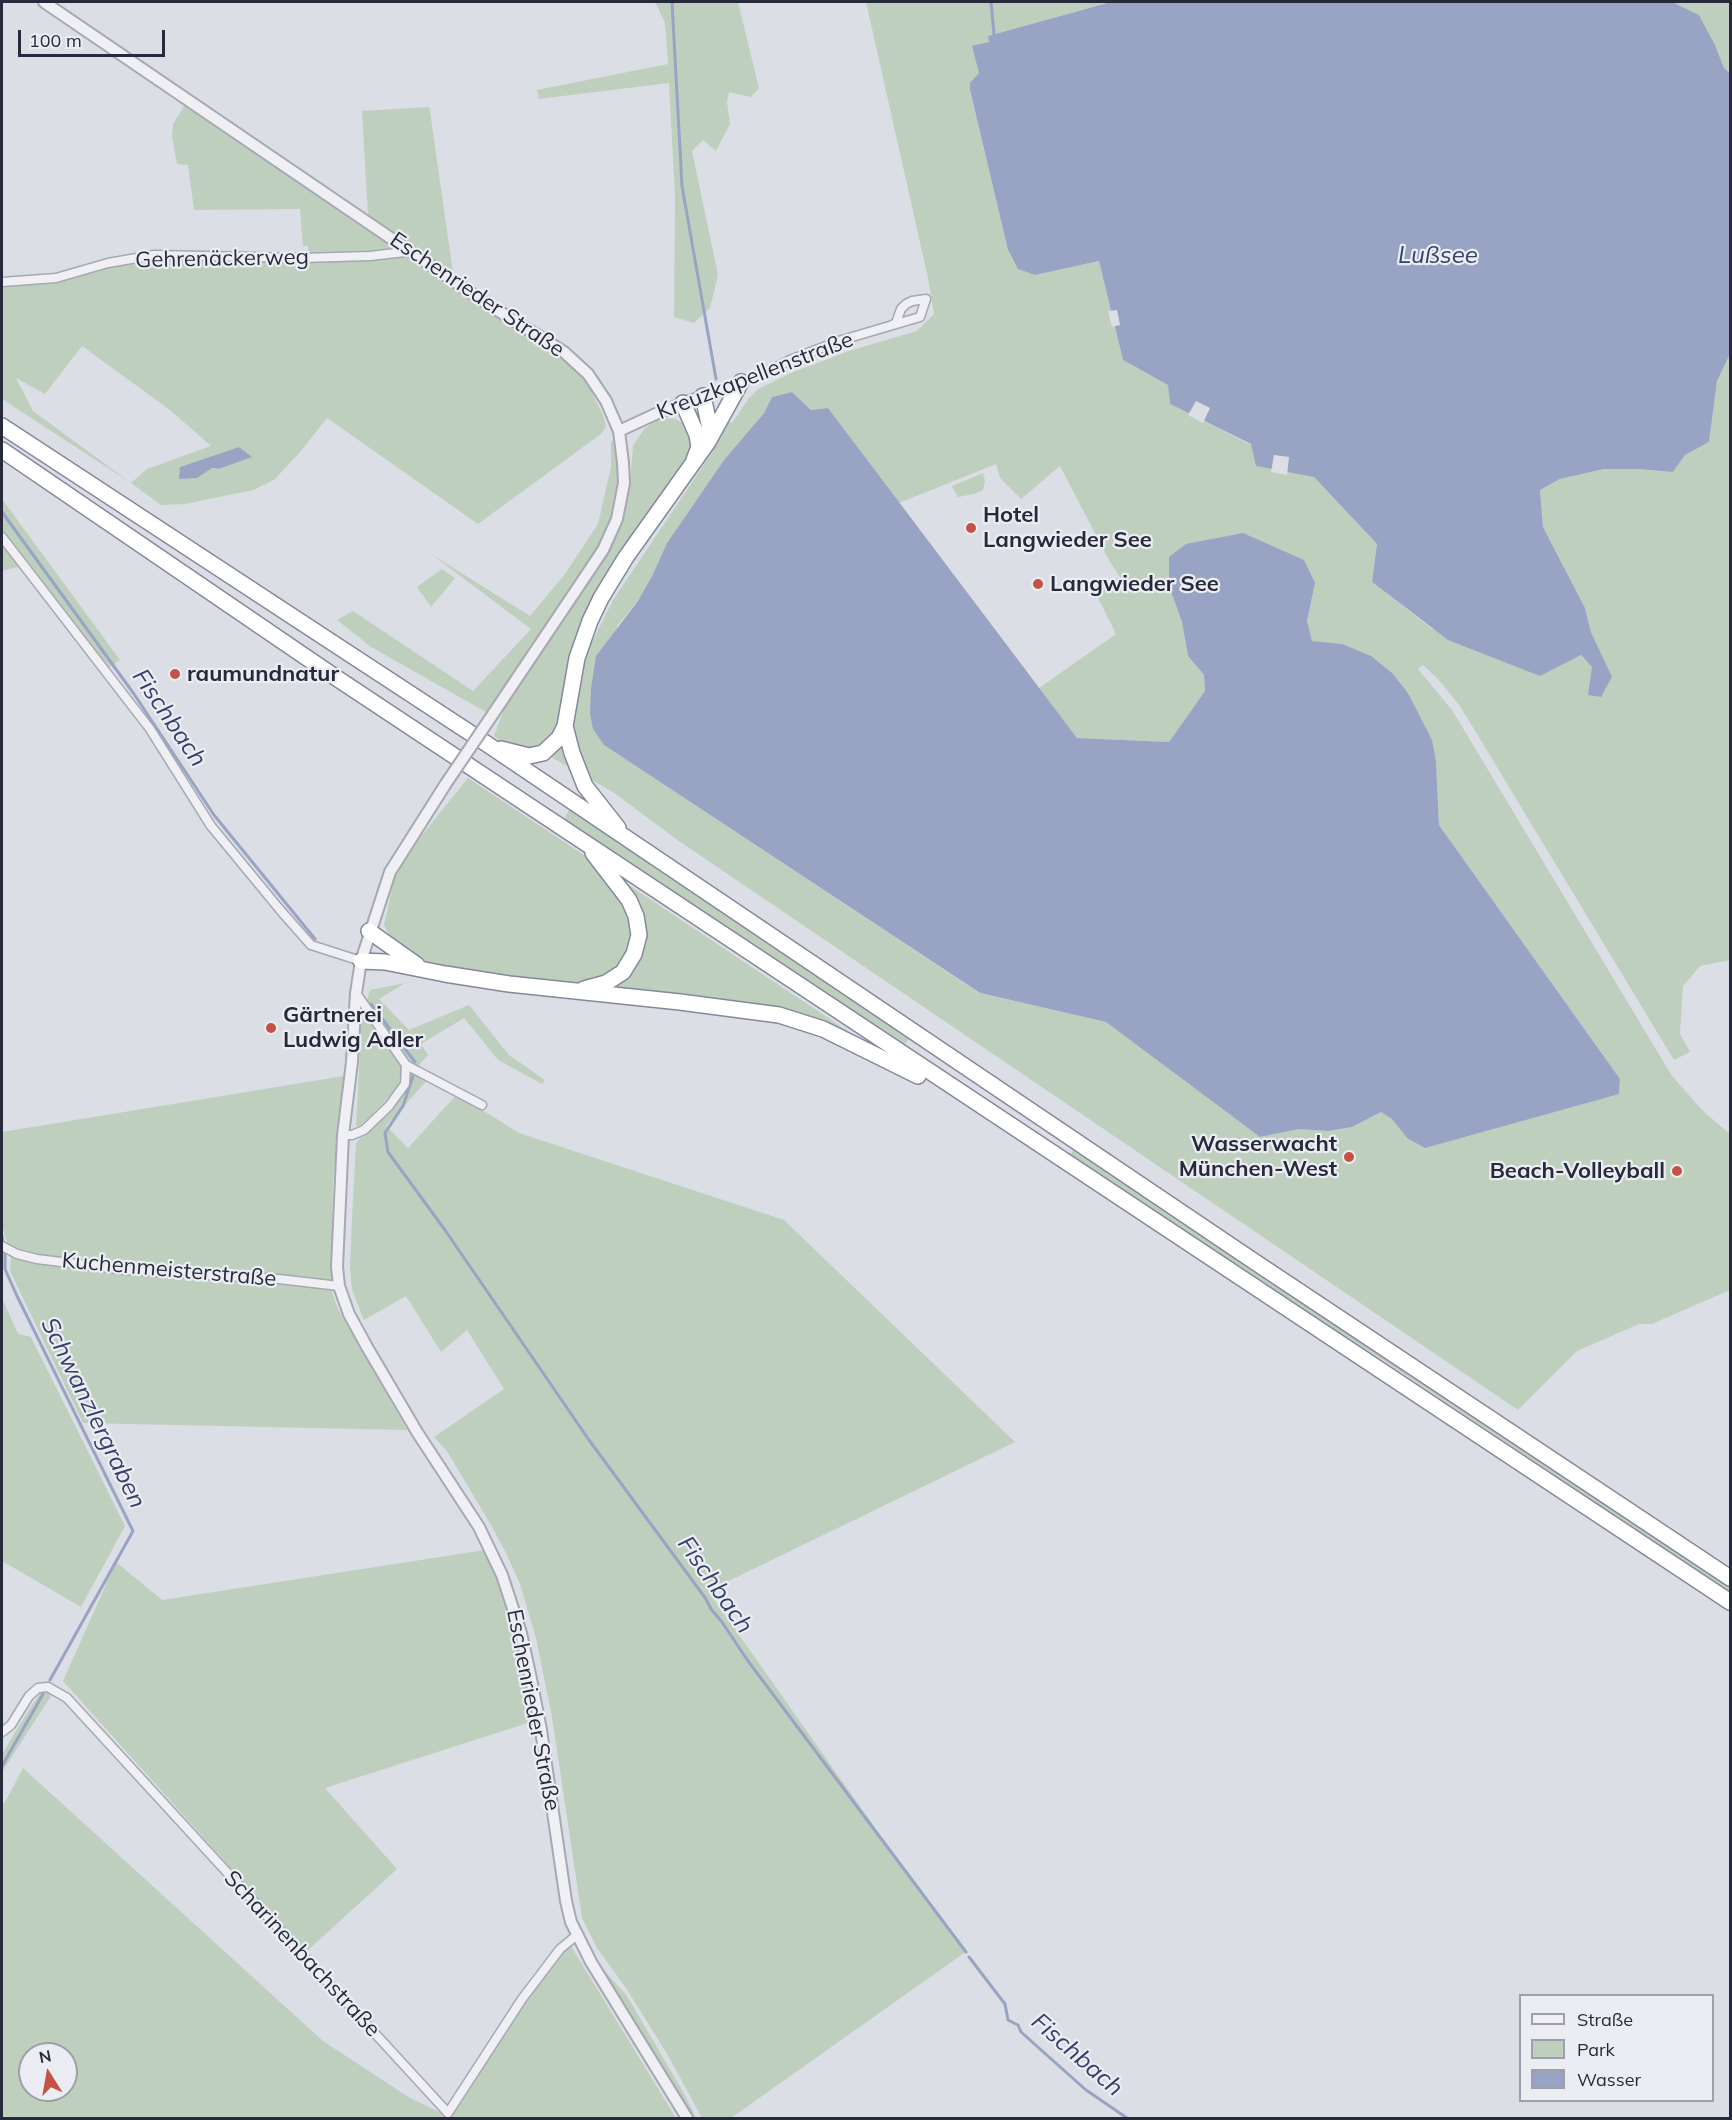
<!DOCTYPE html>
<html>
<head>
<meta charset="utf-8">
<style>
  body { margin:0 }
  #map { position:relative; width:1732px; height:2120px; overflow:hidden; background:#dcdee5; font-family:Mulish,sans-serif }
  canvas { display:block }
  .frame { position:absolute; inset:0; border:3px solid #272a3b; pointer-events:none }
  .legend { position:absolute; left:1519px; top:1994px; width:195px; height:108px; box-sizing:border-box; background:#ebedf3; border:2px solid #9d9fa9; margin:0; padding:8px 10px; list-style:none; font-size:18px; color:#272a3b }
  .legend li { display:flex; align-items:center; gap:12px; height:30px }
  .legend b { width:30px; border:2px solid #9d9fa9 }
  .north { position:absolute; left:18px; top:2042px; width:60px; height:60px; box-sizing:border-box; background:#ebedf3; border:2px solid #9d9fa9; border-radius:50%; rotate:349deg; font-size:16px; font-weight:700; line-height:24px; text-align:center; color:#272a3b }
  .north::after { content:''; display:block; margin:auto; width:21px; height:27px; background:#c45247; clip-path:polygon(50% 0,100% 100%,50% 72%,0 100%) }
  .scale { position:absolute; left:18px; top:30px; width:147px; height:27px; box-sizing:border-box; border:3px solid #272a3b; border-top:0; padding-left:8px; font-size:18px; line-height:21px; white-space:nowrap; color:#272a3b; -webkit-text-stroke:4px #ebedf3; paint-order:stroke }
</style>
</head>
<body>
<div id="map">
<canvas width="1732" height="2120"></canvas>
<div class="frame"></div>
<ul class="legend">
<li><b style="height:8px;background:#efeff4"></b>Straße</li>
<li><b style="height:16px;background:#becfbe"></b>Park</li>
<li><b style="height:16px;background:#99a4c4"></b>Wasser</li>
</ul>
<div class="north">N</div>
<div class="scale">100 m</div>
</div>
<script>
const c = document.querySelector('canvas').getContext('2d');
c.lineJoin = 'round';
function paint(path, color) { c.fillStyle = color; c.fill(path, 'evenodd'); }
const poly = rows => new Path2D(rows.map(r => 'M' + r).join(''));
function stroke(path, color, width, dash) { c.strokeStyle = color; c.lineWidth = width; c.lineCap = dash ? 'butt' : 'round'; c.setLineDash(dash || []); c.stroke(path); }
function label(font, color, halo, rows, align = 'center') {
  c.font = font + ' Mulish,sans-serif'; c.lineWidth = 4.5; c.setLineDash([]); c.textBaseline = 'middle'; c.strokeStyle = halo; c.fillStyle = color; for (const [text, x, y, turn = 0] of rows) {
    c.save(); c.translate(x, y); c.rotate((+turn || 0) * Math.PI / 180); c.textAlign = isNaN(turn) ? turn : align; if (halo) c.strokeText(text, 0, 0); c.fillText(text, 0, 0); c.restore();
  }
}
const green = poly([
  [655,2,738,2,759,88,751,97,729,92,727,101,730,124,716,151,703,140,692,151,718,275,710,308,694,323,674,317,675,196,669,83,539,99,537,90,668,64,665,23],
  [866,2,1111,2,988,36,990,42,979,73,970,91,1008,250,1013,261,1035,275,1099,261,1123,360,1168,385,1170,404,1314,477,1377,544,1372,582,1432,629,1580,655,1592,666,1611,677,1591,632,1585,608,1543,527,1540,490,1560,479,1604,469,1638,469,1673,472,1685,455,1709,442,1717,381,1730,354,1730,960,1700,966,1683,986,1680,1034,1690,1052,1674,1060,1460,706,1438,679,1423,665,1418,669,1452,710,1672,1076,1703,1111,1730,1134,1730,1290,1652,1324,1639,1324,1577,1351,1518,1410,676,839,613,792,535,748,525,749,510,746,494,736,508,699,610,548,624,517,630,483,633,446,644,429,659,419,666,418,675,419,681,422,686,426,692,437,691,459,575,643,564,684,591,644,613,600,713,451,725,420,732,423,749,398,758,389,791,373,849,351,917,331,934,314,928,278],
  [792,392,811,410,828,408,899,503,996,464,1000,478,1021,499,1060,466,1110,562,1120,577,1094,590,1116,634,1039,688,1077,738,1169,742,1205,691,1204,675,1188,656,1182,622,1169,586,1315,583,1307,621,1312,642,1342,644,1408,692,1436,761,1439,825,1620,1079,1619,1094,1407,1138,1392,1118,1381,1112,1352,1127,1328,1131,1299,1129,1260,1137,1106,1022,979,993,604,745,617,626,638,601,652,576,667,543,724,460,764,413,772,397],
  [1672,2,1730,2,1730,73,1724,68,1715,45,1699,15],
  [185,105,396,248,393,250,370,253,309,256,308,246,303,246,300,209,194,210,188,165,177,164,172,136,173,124],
  [429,107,430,111,453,273,368,215,362,111],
  [404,257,409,258,487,312,560,356,578,373,590,389,603,415,606,426,601,434,478,524,327,418,301,451,274,480,253,490,185,504,161,505,131,483,2,399,2,284,154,258,370,259],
  [82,346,170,410,211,446,147,469,131,483,33,411,16,378,45,394],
  [239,447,251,457,220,469,180,467],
  [611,440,617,446,619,466,619,491,612,520,600,547,486,712,371,647,337,620,353,611,473,691,531,629,431,554,530,616,565,574,598,524,611,467],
  [983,473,985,481,983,490,974,494,958,497,952,486],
  [2,499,120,660,108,668,29,564,2,571],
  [442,569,455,578,431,607,417,587],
  [468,778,860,1039,794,1015,456,973,429,963,392,940,384,925,394,880,409,851],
  [570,808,911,1036,904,1045,564,819],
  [405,983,379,999,409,1030,469,1005,509,1055,545,1080,542,1084,498,1060,464,1018,421,1044,428,1055,418,1066,431,1076,386,1126,408,1148,457,1094,519,1133,784,1220,1015,1442,708,1591,909,1876,967,1951,731,2118,702,2118,666,2052,626,1988,597,1948,582,1918,552,1717,536,1638,520,1584,506,1553,491,1525,447,1451,434,1437,504,1389,467,1330,441,1352,406,1296,364,1320,352,1290,350,1268,352,1218,356,1143,390,1106,406,1084,409,1062,366,1004,370,990],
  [362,1012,403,1067,398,1087,370,1117,359,1126,356,1126],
  [344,1076,333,1182,331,1289,338,1309,407,1430,83,1423,10,1271,11,1256,2,1225,2,1132],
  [1074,1149,1730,1586,1730,1592,1386,1362,1294,1304,1070,1155],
  [2,1298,18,1334,31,1337,125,1526,81,1607,2,1561],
  [485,1550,509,1609,534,1721,325,1788,397,1869,306,1952,63,1681,116,1562,162,1600],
  [48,1692,51,1696,2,1772,2,1755,15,1732,40,1693],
  [23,1768,323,2041,410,2098,450,2117,523,2000,561,1953,571,1946,676,2118,2,2118,2,1802,4,1804],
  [30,2054,66,2054,66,2090,30,2090],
  [600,1966,627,1996,685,2095,696,2118,691,2118,597,1967]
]);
const water = poly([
  [1111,2,1672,2,1699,15,1715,45,1724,68,1730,73,1730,354,1717,381,1709,442,1685,455,1673,472,1638,469,1604,469,1560,479,1540,490,1543,527,1585,608,1591,632,1612,677,1601,697,1588,695,1592,667,1581,655,1540,676,1448,640,1372,582,1377,544,1314,477,1256,466,1251,444,1170,404,1168,385,1123,360,1099,261,1035,275,1018,269,1008,250,970,90,970,83,979,73,972,46,989,42,988,36],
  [792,392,811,410,828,408,1077,738,1169,742,1205,691,1204,675,1188,656,1182,622,1169,586,1169,557,1186,544,1243,533,1304,560,1315,583,1307,621,1312,641,1342,644,1371,656,1392,673,1408,693,1432,740,1436,761,1439,825,1620,1079,1619,1094,1425,1148,1407,1138,1392,1119,1381,1112,1352,1127,1328,1131,1299,1129,1260,1137,1106,1022,980,993,604,745,593,729,590,714,591,689,596,656,638,601,652,576,667,543,724,460,764,413,772,397],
  [239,447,252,457,219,469,212,468,197,478,179,479,180,467]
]);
const pier = poly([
  [1117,310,1120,325,1112,327,1108,311],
  [1196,401,1210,408,1203,423,1188,415],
  [1274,455,1289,457,1287,475,1271,472]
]);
const stream = poly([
  [672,2,682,186,716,379],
  [991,2,994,34],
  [2,512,134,694,214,815,315,939],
  [371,1004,415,1062],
  [413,1076,403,1106,385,1133,388,1152,445,1230,589,1440,706,1599,711,1609,722,1622,748,1661,966,1952],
  [2,1235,3,1243],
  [5,1252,5,1269,17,1296,133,1531,50,1680],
  [2,1766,43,1694],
  [969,1957,1005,2004,1008,2020,1018,2025,1021,2032,1086,2090,1127,2118]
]);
const minor = poly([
  [2,282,56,278,108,263,154,255,302,258,370,256,405,252,408,249],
  [703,396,765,373,790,360,842,340,920,317,926,299,912,301,906,304,901,309,896,323,892,325],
  [2,537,150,729,211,826,281,911,311,945,361,961],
  [406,1065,482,1105],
  [343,1135,352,1135,364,1130,389,1106,405,1084,406,1065,356,993],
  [2,1246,17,1254,37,1259,126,1270,279,1279,339,1286],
  [2,1732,11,1725,29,1696,38,1688,48,1687,67,1698,448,2113,522,1999,560,1949,577,1935]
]);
const tertiary = poly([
  [44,2,486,303,564,352,588,374,606,401,619,431,623,463,624,483,617,519,603,550,493,714],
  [619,431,660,412,703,396],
  [445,785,390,872,361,961,356,993,352,1062,343,1135,337,1267,339,1286,349,1314,367,1347,417,1432,479,1527,502,1575,521,1633,530,1674,541,1730,566,1901,571,1922,591,1962,687,2118]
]);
const motorway = poly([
  [703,396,710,429,709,439],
  [683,403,697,435,699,447,694,460],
  [2,426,487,744,1252,1260,1730,1578],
  [2,450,335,677,1730,1602],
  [565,726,572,753,585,786,618,828],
  [501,749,529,756,543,753,559,738,565,726,577,658,590,621,601,598,626,557,708,442,741,382],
  [369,931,417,965],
  [361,961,385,962,445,974,509,984,680,1002,779,1015,823,1029,918,1076],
  [584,989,606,983,623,972,634,954,639,935,636,916,629,900,593,853]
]);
const tertiaryBridge = poly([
  [445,785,493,714]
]);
const markers = [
  [971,528,6,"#c45247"],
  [1038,584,6,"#c45247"],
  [175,674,6,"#c45247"],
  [271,1028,6,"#c45247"],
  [1349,1157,6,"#c45247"],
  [1677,1171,6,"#c45247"]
];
const streetNames = [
  ["Gehrenäckerweg",222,259,-1],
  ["Eschenrieder Straße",477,295,34],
  ["Kreuzkapellenstraße",755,376,-21],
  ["Kuchenmeisterstraße",169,1270,5],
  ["Eschenrieder Straße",533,1710,79],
  ["Scharinenbachstraße",302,1954,47]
];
const poiNames = [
  ["Hotel",983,515],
  ["Langwieder See",983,540],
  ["Langwieder See",1050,584],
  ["raumundnatur",187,674],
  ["Gärtnerei",283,1015],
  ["Ludwig Adler",283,1040],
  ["Wasserwacht",1337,1144,"right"],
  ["München-West",1337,1169,"right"],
  ["Beach-Volleyball",1665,1171,"right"]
];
const waterNames = [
  ["Lußsee",1438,256],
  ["Fischbach",169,718,56],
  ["Schwanzlergraben",93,1413,64],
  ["Fischbach",715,1585,55],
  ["Fischbach",1077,2055,41]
];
paint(green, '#becfbe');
paint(water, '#99a4c4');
paint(pier, '#dcdee5');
stroke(stream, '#99a4c4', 3);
stroke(minor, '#a6a8b2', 11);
stroke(tertiary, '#a6a8b2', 14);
stroke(motorway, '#85889b', 18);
stroke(minor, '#efeff4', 8);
stroke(tertiary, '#efeff4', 10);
stroke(motorway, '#fff', 15);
stroke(tertiaryBridge, '#a6a8b2', 14, []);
stroke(tertiaryBridge, '#efeff4', 10);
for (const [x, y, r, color] of markers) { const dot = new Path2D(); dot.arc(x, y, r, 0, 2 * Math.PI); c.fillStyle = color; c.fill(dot); stroke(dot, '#ebedf3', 2); }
label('22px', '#272a3b', '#ebedf3', streetNames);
label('bold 22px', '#272a3b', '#ebedf3', poiNames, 'left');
label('italic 24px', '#34406b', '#ebedf3', waterNames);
</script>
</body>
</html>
